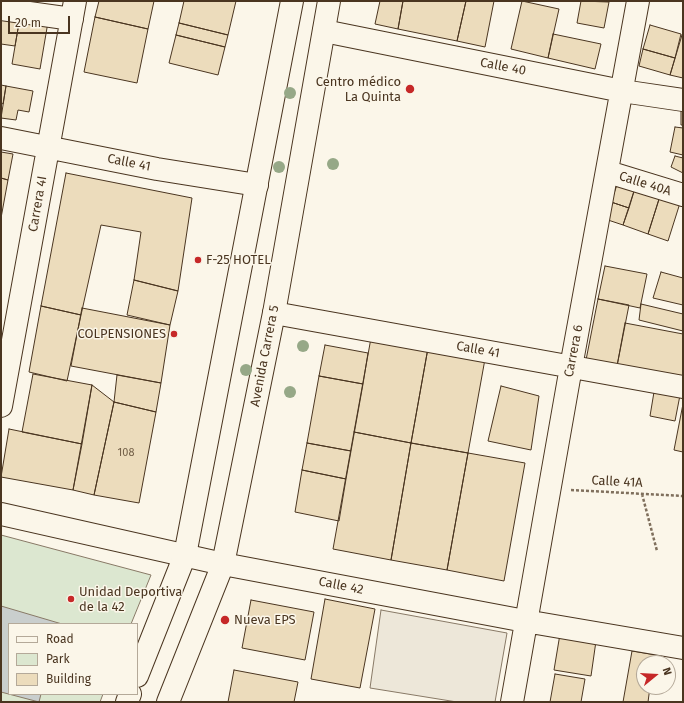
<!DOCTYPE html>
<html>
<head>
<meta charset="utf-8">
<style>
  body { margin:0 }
  #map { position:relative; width:684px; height:703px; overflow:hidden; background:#fbf6e9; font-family:"Fira Sans",sans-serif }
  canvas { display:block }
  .frame { position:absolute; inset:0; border:2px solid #4a3520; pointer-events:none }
  .legend { position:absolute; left:8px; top:623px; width:130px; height:72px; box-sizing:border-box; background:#fbf6e9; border:1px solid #b4a999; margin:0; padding:5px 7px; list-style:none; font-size:12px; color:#4a3520 }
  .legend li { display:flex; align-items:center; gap:8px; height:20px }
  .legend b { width:20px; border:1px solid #b4a999 }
  .north { position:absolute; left:636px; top:655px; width:40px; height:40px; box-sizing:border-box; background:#fbf6e9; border:1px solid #b4a999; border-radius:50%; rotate:72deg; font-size:11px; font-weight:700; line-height:16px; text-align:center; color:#4a3520 }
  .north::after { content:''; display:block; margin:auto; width:14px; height:18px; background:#c62828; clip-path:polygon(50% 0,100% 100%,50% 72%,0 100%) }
  .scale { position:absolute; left:8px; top:16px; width:62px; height:18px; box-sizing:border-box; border:2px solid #4a3520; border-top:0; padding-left:5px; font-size:12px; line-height:14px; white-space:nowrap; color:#4a3520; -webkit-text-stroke:3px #fbf6e9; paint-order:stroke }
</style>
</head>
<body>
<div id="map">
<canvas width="684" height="703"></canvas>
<div class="frame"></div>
<ul class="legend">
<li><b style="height:5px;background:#fbf6e9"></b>Road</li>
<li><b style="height:11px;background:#dce7d0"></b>Park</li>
<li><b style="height:11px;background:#ecdcbc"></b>Building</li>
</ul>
<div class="north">N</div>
<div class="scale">20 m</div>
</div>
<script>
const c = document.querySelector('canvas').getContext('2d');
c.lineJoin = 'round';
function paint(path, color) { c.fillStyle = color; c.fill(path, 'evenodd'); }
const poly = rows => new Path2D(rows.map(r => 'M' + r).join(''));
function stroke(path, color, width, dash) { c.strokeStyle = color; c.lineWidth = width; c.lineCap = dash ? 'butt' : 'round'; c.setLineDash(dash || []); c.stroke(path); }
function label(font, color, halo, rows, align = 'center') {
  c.font = font + ' "Fira Sans",sans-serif'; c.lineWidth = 3; c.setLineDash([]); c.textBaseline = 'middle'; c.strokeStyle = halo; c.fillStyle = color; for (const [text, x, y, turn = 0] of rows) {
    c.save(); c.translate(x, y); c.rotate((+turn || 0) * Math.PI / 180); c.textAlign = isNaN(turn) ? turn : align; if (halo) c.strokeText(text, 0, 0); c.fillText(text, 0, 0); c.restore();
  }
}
const green = poly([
  [1,535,151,575,131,624,9,624,9,694,103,694,100,702,1,702,1,535]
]);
const parking = poly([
  [381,610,507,633,495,702,457,702,370,688,381,610]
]);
const water = poly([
  [1,606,62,624,9,624,9,694,41,694,39,702,1,692,1,606]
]);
const building = poly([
  [99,1,154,1,148,29,95,17,99,1],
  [184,1,236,1,228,35,179,23,184,1],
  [380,1,403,1,398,29,375,24,380,1],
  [403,1,466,1,457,41,398,29,403,1],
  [466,1,494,1,485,47,457,41,466,1],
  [522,1,559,9,548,58,511,49,522,1],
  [581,1,609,2,604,28,577,23,581,1],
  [1,14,20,17,15,46,1,44,1,14],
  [20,17,48,22,40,69,12,64,20,17],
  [95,17,148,29,137,83,84,72,95,17],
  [179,23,228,35,225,47,176,35,179,23],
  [650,25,681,34,675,58,643,49,650,25],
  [553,34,601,44,595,69,548,58,553,34],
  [176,35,225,47,218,75,169,63,176,35],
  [682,35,683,35,683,78,670,75,682,35],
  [643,49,675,58,670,75,639,66,643,49],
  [1,85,6,86,3,104,1,103,1,85],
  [6,86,33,91,29,112,18,110,16,120,1,118,6,86],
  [681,105,683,105,683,125,681,125,681,105],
  [675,127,683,128,683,155,670,152,675,127],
  [1,152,13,154,8,180,1,178,1,152],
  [675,156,683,158,683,173,671,167,675,156],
  [66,173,192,198,178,291,134,280,141,232,101,225,81,315,41,306,66,173],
  [1,178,8,180,1,218,1,178],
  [618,182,635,188,629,208,611,202,618,182],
  [635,188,660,196,648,234,623,225,635,188],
  [660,196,680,203,668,241,648,234,660,196],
  [611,202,629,208,623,225,605,219,611,202],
  [605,266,647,274,640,308,598,299,605,266],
  [661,272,683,278,683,305,653,298,661,272],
  [134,280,178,291,170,325,127,315,134,280],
  [598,299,629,305,617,366,586,360,598,299],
  [641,304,683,314,683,331,639,320,641,304],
  [41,306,81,315,67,381,29,372,41,306],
  [82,308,170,325,161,383,71,366,82,308],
  [625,323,683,334,683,380,617,366,625,323],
  [371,338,428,348,411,443,354,432,371,338],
  [325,345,368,353,363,384,319,376,325,345],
  [428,348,485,359,468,453,411,443,428,348],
  [33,374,92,385,82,444,22,432,33,374],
  [117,375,161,383,156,412,114,402,117,375],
  [319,376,363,384,351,451,307,443,319,376],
  [92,385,114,402,94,495,73,490,92,385],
  [501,386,539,396,531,450,488,441,501,386],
  [655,386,681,390,675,421,650,416,655,386],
  [114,402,156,412,139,503,94,495,114,402],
  [683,404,683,452,674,450,683,404],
  [9,429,82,444,73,490,1,477,9,429],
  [354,432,411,443,391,560,333,549,354,432],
  [307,443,351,451,346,479,302,470,307,443],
  [411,443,468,453,447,570,391,560,411,443],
  [468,453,525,463,504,581,447,570,468,453],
  [302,470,346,479,339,521,295,512,302,470],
  [325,599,375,609,360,688,311,679,325,599],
  [251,600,314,612,305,660,242,648,251,600],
  [561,628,597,634,591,676,554,670,561,628],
  [632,651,656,655,654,663,644,663,644,687,650,687,648,702,623,702,632,651],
  [234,670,298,682,294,702,228,702,234,670],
  [555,674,585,679,581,702,550,702,555,674]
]);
const path = poly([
  [571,490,683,496],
  [642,494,657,551]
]);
const minor = poly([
  [1,9,72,19],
  [324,31,622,91,683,100],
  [1,138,157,169,257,185],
  [608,172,683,195],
  [274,313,683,387],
  [1,406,75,1],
  [1,514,223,564,525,621,683,648],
  [512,702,571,367,638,1]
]);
const major = poly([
  [137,676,185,555,292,1],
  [127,702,130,694],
  [168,702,223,564,274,313,329,1]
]);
const trees = [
  [290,93],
  [333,164],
  [279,167],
  [303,346],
  [246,370],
  [290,392]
];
const markers = [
  [410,89,5,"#c62828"],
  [198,260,4,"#c62828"],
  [174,334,4,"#c62828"],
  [71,599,4,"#c62828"],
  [225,620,5,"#c62828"]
];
const numberNames = [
  ["108",126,453]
];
const streetNames = [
  ["Calle 40",503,67,11],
  ["Calle 41",129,163,11],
  ["Calle 40A",645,184,17],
  ["Carrera 4I",38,204,-80],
  ["Calle 41",478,350,10],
  ["Carrera 6",574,351,-79],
  ["Avenida Carrera 5",265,356,-79],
  ["Calle 41A",617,482,3],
  ["Calle 42",341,586,11]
];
const poiNames = [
  ["Centro médico",401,82,"right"],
  ["La Quinta",401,97,"right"],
  ["F-25 HOTEL",206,260],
  ["COLPENSIONES",166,334,"right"],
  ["Unidad Deportiva",79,592],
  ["de la 42",79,607],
  ["Nueva EPS",234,620]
];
paint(green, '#dce7d0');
stroke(green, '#887966', 1);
paint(parking, '#ede7d9');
stroke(parking, '#887966', 1);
paint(water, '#c9cecd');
stroke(water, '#887966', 1);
paint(building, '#ecdcbc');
stroke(building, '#4a3520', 1);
stroke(minor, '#4a3520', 24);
stroke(major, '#4a3520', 24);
stroke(path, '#7f6f5c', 2.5, [3, 2]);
stroke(minor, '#fbf6e9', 22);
stroke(major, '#fbf6e9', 22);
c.fillStyle = '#96a887';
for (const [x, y] of trees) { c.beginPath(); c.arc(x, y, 6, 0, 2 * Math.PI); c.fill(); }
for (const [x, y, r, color] of markers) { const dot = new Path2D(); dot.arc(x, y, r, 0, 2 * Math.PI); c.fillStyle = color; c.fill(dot); stroke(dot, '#fbf6e9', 1.5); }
label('11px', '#725f47', null, numberNames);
label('13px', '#4a3520', '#fbf6e9', streetNames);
label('13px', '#4a3520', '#fbf6e9', poiNames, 'left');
</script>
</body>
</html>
